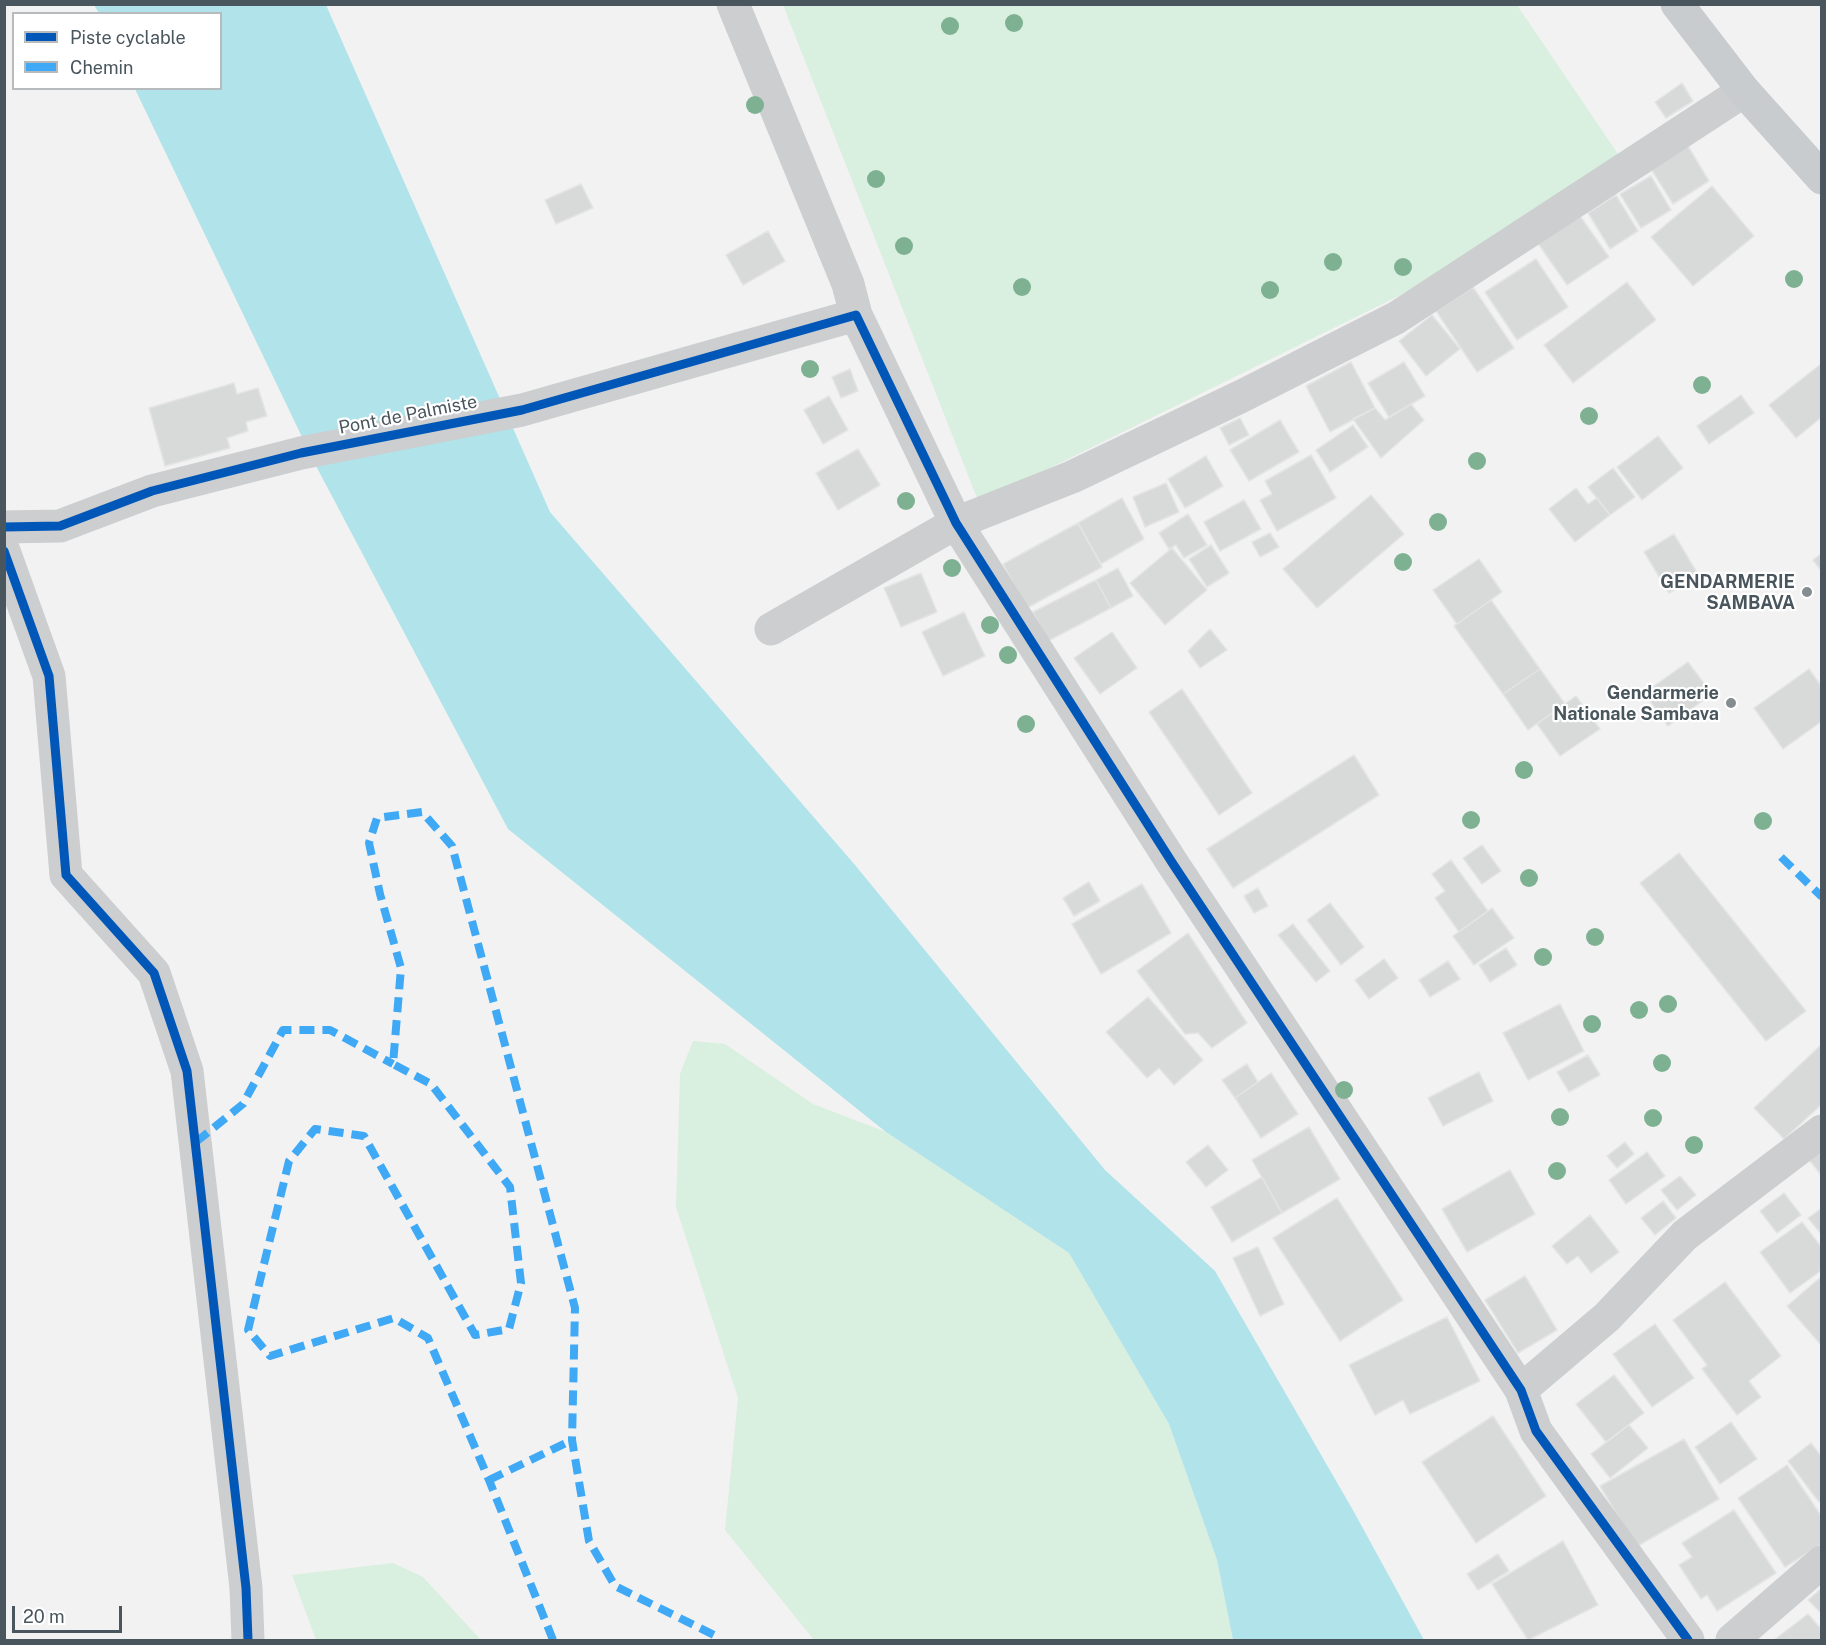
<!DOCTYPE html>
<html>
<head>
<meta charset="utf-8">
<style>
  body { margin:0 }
  #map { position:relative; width:1826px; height:1645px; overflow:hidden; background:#f2f2f2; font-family:"Public Sans",sans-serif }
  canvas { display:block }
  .frame { position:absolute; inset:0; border:6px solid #4a565d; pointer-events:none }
  .legend { position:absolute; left:12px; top:12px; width:210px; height:78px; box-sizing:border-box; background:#fff; border:2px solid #b7bbbe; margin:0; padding:8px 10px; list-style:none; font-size:18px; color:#4a565d }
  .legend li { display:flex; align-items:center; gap:12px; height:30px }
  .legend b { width:30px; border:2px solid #b7bbbe }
  .scale { position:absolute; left:12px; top:1606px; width:110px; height:27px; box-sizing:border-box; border:3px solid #4a565d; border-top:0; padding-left:8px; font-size:18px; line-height:21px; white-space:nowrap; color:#4a565d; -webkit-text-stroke:4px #fff; paint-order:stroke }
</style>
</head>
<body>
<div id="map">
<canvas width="1826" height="1645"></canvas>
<div class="frame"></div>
<ul class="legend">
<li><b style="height:8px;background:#0057b8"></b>Piste cyclable</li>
<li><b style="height:8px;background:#3fa9f5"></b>Chemin</li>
</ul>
<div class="scale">20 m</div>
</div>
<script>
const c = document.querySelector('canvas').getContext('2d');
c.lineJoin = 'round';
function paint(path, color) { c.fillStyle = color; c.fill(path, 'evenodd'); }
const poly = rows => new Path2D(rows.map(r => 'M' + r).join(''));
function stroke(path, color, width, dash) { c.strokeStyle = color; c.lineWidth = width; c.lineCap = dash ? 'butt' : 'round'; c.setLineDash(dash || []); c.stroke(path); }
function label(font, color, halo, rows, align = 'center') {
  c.font = font + ' "Public Sans",sans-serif'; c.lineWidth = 4.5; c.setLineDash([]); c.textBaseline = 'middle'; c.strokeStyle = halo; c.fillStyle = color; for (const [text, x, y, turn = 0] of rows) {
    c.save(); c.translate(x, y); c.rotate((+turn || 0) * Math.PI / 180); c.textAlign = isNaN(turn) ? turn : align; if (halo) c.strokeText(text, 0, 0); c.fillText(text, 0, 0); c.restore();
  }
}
const green = poly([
  [783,5,1517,5,1622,160,1445,273,979,503],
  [693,1041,725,1044,813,1104,886,1132,1069,1253,1169,1424,1217,1560,1233,1640,814,1640,725,1530,738,1398,676,1207,680,1074],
  [393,1563,423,1577,481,1640,316,1640,292,1575]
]);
const water = poly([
  [94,5,326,5,550,512,855,865,1105,1170,1215,1271,1354,1512,1424,1640,1233,1640,1217,1560,1169,1424,1069,1253,886,1132,508,829,315,464,135,89,220,88,220,14,99,13]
]);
const building = poly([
  [1682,83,1693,101,1666,118,1655,102,1682,83],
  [1688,146,1709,181,1673,204,1651,169,1688,146],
  [1651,176,1671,210,1641,228,1620,194,1651,176],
  [581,184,593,208,556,224,545,200,581,184],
  [1712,186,1754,236,1693,286,1651,237,1712,186],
  [1616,195,1638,231,1610,249,1588,213,1616,195],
  [1578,213,1609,257,1567,285,1537,242,1578,213],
  [768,231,785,261,743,285,726,255,768,231],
  [1536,259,1568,307,1517,340,1485,292,1536,259],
  [1627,282,1656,320,1573,383,1544,345,1627,282],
  [1473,287,1514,348,1477,372,1436,311,1473,287],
  [1432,315,1460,349,1426,376,1399,341,1432,315],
  [1351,362,1375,408,1330,432,1306,386,1351,362],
  [1404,362,1425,396,1389,417,1368,383,1404,362],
  [1822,363,1822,417,1796,438,1769,405,1822,363],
  [850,369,858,391,841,398,832,377,850,369],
  [234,383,237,394,258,388,267,416,246,422,248,431,227,438,230,448,165,466,149,408,234,383],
  [1741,395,1754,413,1709,444,1697,426,1741,395],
  [829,396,848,430,823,444,804,410,829,396],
  [1411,404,1424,420,1381,458,1353,419,1375,408,1385,420,1411,404],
  [1240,418,1249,435,1229,445,1220,428,1240,418],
  [1280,420,1299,452,1249,481,1230,450,1280,420],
  [1353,425,1368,447,1330,472,1316,450,1353,425],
  [1658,436,1683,468,1642,500,1617,467,1658,436],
  [858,449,880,485,838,510,816,473,858,449],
  [1311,455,1336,498,1277,531,1260,500,1272,494,1265,481,1311,455],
  [1206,456,1223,486,1185,508,1168,479,1206,456],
  [1613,468,1635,497,1610,515,1588,487,1613,468],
  [1166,483,1179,512,1145,527,1133,497,1166,483],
  [1576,488,1588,504,1597,498,1610,515,1575,542,1549,509,1576,488],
  [1371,495,1404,534,1317,608,1283,569,1371,495],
  [1122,498,1144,539,1101,564,1078,523,1122,498],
  [1244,500,1261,529,1220,551,1204,522,1244,500],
  [1188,514,1207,545,1184,558,1176,545,1169,549,1159,533,1188,514],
  [1078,523,1102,567,1027,608,1003,564,1078,523],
  [1270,533,1279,547,1260,557,1252,542,1270,533],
  [1674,534,1699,576,1669,593,1644,552,1674,534],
  [1211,545,1229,573,1207,587,1189,559,1211,545],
  [1172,548,1207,590,1165,625,1130,583,1172,548],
  [1822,553,1822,572,1813,560,1822,553],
  [1479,559,1502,592,1457,624,1433,590,1479,559],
  [1118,568,1133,596,1111,608,1096,580,1118,568],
  [921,573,937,612,901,627,884,588,921,573],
  [1096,580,1111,608,1048,641,1033,612,1096,580],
  [1491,600,1540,669,1503,694,1454,626,1491,600],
  [964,612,985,656,943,676,922,632,964,612],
  [1210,629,1227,650,1200,668,1188,651,1210,629],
  [1112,632,1137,668,1100,694,1074,658,1112,632],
  [1688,662,1712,694,1668,726,1644,693,1688,662],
  [1540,669,1565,704,1528,730,1503,694,1540,669],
  [1809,669,1822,687,1822,721,1783,749,1754,708,1809,669],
  [1182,689,1252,793,1219,815,1149,712,1182,689],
  [1576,696,1600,729,1560,756,1537,724,1576,696],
  [1354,755,1379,795,1233,888,1207,849,1354,755],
  [1482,845,1501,871,1482,884,1463,858,1482,845],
  [1679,853,1806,1011,1766,1041,1640,883,1679,853],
  [1451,860,1488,911,1459,932,1435,898,1445,891,1432,874,1451,860],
  [1089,882,1100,901,1074,916,1063,898,1089,882],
  [1142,884,1171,933,1101,974,1072,924,1142,884],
  [1258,888,1268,906,1254,913,1244,896,1258,888],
  [1330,903,1364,947,1341,965,1307,920,1330,903],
  [1492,908,1514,938,1474,965,1453,936,1492,908],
  [1293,924,1330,971,1316,982,1278,935,1293,924],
  [1188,933,1247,1023,1212,1048,1198,1033,1185,1034,1137,971,1188,933],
  [1506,948,1517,965,1490,982,1479,965,1506,948],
  [1384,959,1398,978,1369,999,1355,980,1384,959],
  [1448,961,1460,979,1430,997,1419,980,1448,961],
  [1148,997,1203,1060,1174,1085,1159,1068,1147,1078,1106,1032,1148,997],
  [1560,1004,1584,1051,1528,1080,1503,1033,1560,1004],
  [1822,1044,1822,1104,1784,1139,1754,1108,1822,1044],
  [1588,1055,1600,1075,1569,1092,1557,1072,1588,1055],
  [1247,1064,1258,1082,1235,1098,1222,1080,1247,1064],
  [1479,1072,1493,1101,1443,1126,1428,1098,1479,1072],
  [1271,1073,1298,1114,1261,1138,1235,1098,1271,1073],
  [1309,1127,1340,1179,1282,1213,1252,1160,1309,1127],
  [1625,1142,1634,1154,1617,1168,1607,1156,1625,1142],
  [1208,1145,1228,1170,1206,1187,1186,1162,1208,1145],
  [1822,1145,1822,1176,1806,1156,1822,1145],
  [1647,1152,1665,1176,1626,1204,1609,1180,1647,1152],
  [1510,1170,1535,1214,1467,1252,1442,1209,1510,1170],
  [1680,1176,1696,1195,1677,1210,1661,1190,1680,1176],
  [1262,1177,1282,1213,1232,1242,1211,1207,1262,1177],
  [1784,1193,1801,1215,1777,1233,1760,1211,1784,1193],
  [1337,1198,1403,1300,1340,1341,1273,1238,1337,1198],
  [1663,1201,1676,1218,1655,1235,1641,1218,1663,1201],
  [1822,1208,1822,1235,1808,1218,1822,1208],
  [1590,1215,1619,1252,1591,1273,1578,1256,1567,1264,1552,1246,1590,1215],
  [1802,1222,1822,1248,1822,1270,1790,1293,1760,1252,1802,1222],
  [1258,1247,1284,1304,1260,1316,1233,1258,1258,1247],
  [1525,1276,1557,1330,1518,1353,1485,1300,1525,1276],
  [1822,1276,1822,1346,1787,1306,1822,1276],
  [1725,1282,1781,1356,1749,1381,1761,1397,1737,1415,1702,1369,1707,1365,1673,1320,1725,1282],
  [1447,1317,1480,1381,1410,1414,1403,1400,1375,1415,1349,1365,1447,1317],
  [1655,1324,1694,1378,1652,1407,1613,1354,1655,1324],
  [1614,1375,1644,1413,1606,1442,1576,1404,1614,1375],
  [1493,1416,1546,1496,1476,1543,1422,1462,1493,1416],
  [1731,1422,1757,1459,1720,1484,1695,1447,1731,1422],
  [1629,1425,1648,1448,1610,1478,1591,1454,1629,1425],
  [1684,1439,1719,1499,1636,1547,1600,1486,1684,1439],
  [1811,1443,1822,1457,1822,1500,1819,1502,1788,1461,1811,1443],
  [1787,1465,1822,1517,1822,1544,1785,1567,1738,1498,1787,1465],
  [1734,1510,1776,1573,1717,1611,1707,1595,1701,1599,1679,1565,1692,1557,1682,1543,1734,1510],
  [1563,1541,1598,1605,1528,1640,1492,1584,1563,1541],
  [1498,1554,1509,1571,1478,1590,1467,1574,1498,1554],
  [1822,1588,1822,1614,1808,1600,1822,1588],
  [1808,1614,1822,1630,1822,1640,1774,1640,1808,1614]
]);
const minor = poly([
  [733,4,848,284,856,315],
  [4,527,60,526,152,491,301,453,522,410,856,315,956,523,1173,864,1521,1390,1536,1431,1688,1640],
  [4,551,49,676,66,875,154,973,187,1071,246,1588,248,1640],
  [771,629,956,523,1072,477,1242,396,1396,318,1744,91],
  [1521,1390,1607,1317,1685,1235,1822,1131],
  [1732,1640,1822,1562]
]);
const major = poly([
  [1677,4,1744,91,1822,178]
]);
const quiet = poly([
  [1781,857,1822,897],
  [196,1142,243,1104,283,1030,330,1030,393,1064],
  [489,1480,572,1440],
  [553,1640,489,1480,428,1338,394,1318,270,1356,248,1330,289,1161,315,1129,364,1136,475,1335,509,1329,521,1283,510,1187,431,1084,393,1064,401,968,380,894,369,843,377,818,422,812,452,846,575,1308,572,1440,589,1541,615,1586,714,1635,717,1640]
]);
const cycleway = poly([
  [4,527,60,526,152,491,301,453,522,410,856,315,956,523,1173,864,1521,1390,1536,1431,1688,1640],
  [4,551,49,676,66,875,154,973,187,1071,246,1588,248,1640]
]);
const trees = [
  [1014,23],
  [950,26],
  [755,105],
  [876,179],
  [904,246],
  [1333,262],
  [1403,267],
  [1794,279],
  [1022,287],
  [1270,290],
  [810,369],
  [1702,385],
  [1589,416],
  [1477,461],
  [906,501],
  [1438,522],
  [1403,562],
  [952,568],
  [990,625],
  [1008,655],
  [1026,724],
  [1524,770],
  [1471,820],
  [1763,821],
  [1529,878],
  [1595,937],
  [1543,957],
  [1668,1004],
  [1639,1010],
  [1592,1024],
  [1662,1063],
  [1344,1090],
  [1560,1117],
  [1653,1118],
  [1694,1145],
  [1557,1171]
];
const markers = [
  [1807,592,6,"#858d91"],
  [1731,703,6,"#858d91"]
];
const streetNames = [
  ["Pont de Palmiste",408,415,-11]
];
const poiNames = [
  ["GENDARMERIE",1795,582],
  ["SAMBAVA",1795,603],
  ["Gendarmerie",1719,693],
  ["Nationale Sambava",1719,714]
];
paint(green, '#d9efdf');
paint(water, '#b0e3ea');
paint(building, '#d8dada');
stroke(building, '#e4e4e5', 1.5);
stroke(minor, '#cccecf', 33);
stroke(major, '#c8ccce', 33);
stroke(quiet, '#3fa9f5', 8, [15, 8]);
stroke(cycleway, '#0057b8', 9);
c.fillStyle = '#7eb192';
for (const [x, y] of trees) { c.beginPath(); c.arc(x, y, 9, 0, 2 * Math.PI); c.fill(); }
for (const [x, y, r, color] of markers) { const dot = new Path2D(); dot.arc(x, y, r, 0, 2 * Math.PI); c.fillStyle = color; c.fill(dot); stroke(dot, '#fff', 2); }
label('18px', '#4a565d', '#fff', streetNames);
label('bold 18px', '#4a565d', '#fff', poiNames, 'right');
</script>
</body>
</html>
